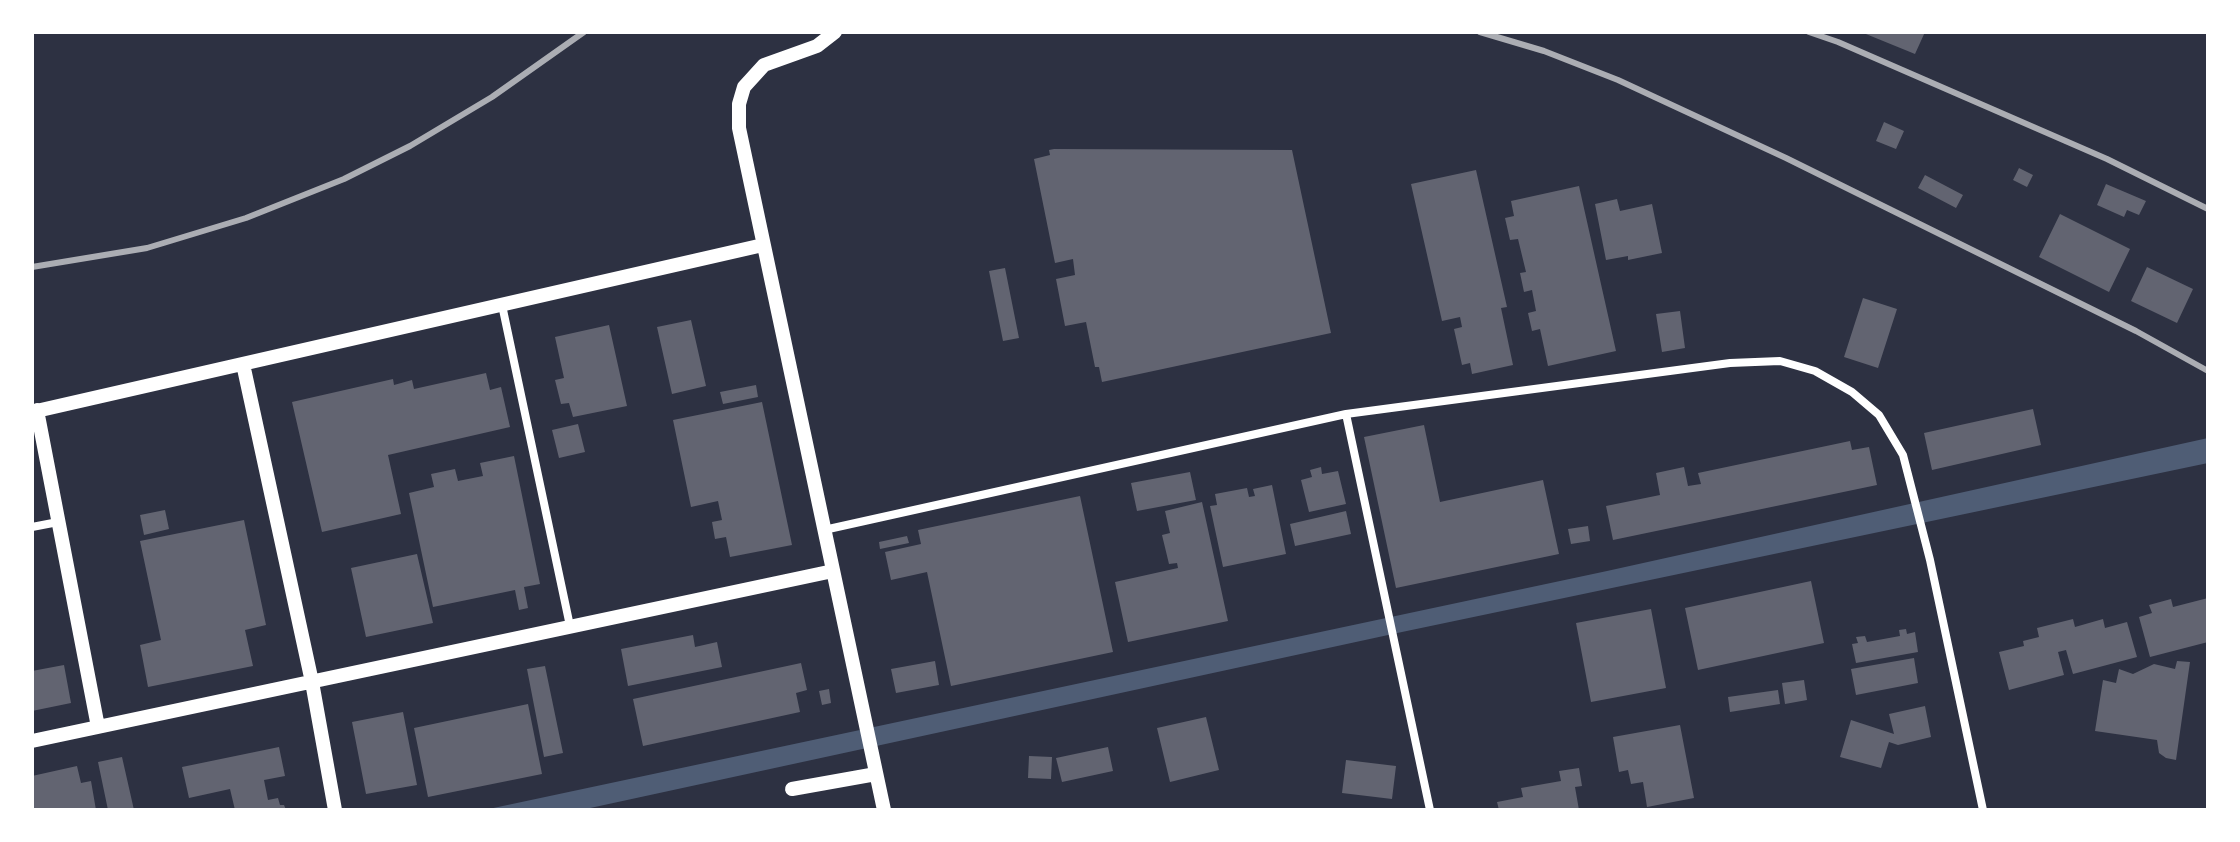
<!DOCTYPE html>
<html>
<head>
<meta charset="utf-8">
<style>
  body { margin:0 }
  #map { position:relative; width:2240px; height:842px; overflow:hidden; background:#2d3142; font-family:Roboto,sans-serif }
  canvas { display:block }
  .frame { position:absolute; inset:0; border:34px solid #fff; pointer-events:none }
</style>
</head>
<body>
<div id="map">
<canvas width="2240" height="842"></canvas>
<div class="frame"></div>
</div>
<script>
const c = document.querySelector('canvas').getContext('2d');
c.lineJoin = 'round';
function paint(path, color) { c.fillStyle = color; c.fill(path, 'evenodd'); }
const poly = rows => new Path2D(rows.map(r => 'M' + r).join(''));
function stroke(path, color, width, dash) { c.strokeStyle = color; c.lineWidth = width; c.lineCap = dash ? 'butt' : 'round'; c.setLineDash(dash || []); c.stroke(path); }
const water = poly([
  [2208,438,2208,463,1402,632,581,810,484,810,1607,571]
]);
const building = poly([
  [1861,32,1925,32,1915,54],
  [1884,122,1904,131,1896,149,1876,141],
  [1054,149,1292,150,1331,333,1102,382,1099,367,1095,367,1086,322,1065,326,1056,279,1075,275,1073,259,1055,263,1034,159,1050,155,1049,150],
  [2019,168,2033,175,2027,187,2013,180],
  [1476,170,1507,307,1501,308,1513,365,1472,374,1470,363,1462,365,1454,329,1462,327,1460,317,1442,321,1411,184],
  [1925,175,1963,195,1956,208,1918,188],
  [2106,184,2146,201,2139,215,2127,210,2124,217,2097,205],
  [1579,186,1616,351,1548,366,1540,329,1532,331,1528,313,1536,311,1532,290,1524,292,1520,273,1526,272,1518,239,1510,240,1505,218,1514,216,1511,201],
  [1617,199,1620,211,1652,204,1662,253,1628,260,1628,256,1606,260,1595,204],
  [2060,214,2130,249,2109,292,2039,257],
  [2147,267,2193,289,2177,323,2131,301],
  [1005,268,1019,338,1003,341,989,271],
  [1863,298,1897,309,1878,368,1844,357],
  [1680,311,1685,348,1662,352,1656,314],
  [691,320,706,386,672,394,657,327],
  [609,325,627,406,573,417,569,403,561,404,555,380,564,378,555,337],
  [486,373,490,390,501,387,510,427,388,455,401,514,322,532,292,402,393,379,394,385,412,380,414,389],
  [756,385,758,397,723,404,720,392],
  [762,402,792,545,730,557,726,537,715,539,712,522,722,520,718,501,691,507,673,420],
  [2033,409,2041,445,1932,470,1924,433],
  [578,424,585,452,559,458,552,430],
  [1424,425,1440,502,1543,480,1559,554,1396,588,1364,437],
  [1850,441,1852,450,1869,447,1877,485,1613,540,1606,506,1660,495,1656,473,1684,467,1688,486,1701,484,1698,473],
  [514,456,540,584,524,587,528,608,519,610,515,590,433,607,409,493,434,487,431,474,455,469,458,481,483,476,480,463],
  [1321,467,1322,474,1338,471,1346,504,1309,512,1301,480,1312,477,1310,470],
  [1190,472,1196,500,1137,511,1131,483],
  [1272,485,1286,554,1223,567,1210,506,1217,505,1215,494,1247,488,1249,497,1255,496,1253,489],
  [1080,496,1113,652,951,686,927,572,891,580,885,552,921,544,918,530],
  [1202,502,1228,621,1128,642,1115,582,1178,568,1177,563,1169,564,1162,535,1170,533,1165,511],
  [165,510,169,529,144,535,140,515],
  [1346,511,1351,534,1295,546,1290,524],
  [244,520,266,625,245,630,253,666,148,687,140,645,161,640,140,541],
  [1588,526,1590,541,1571,544,1568,529],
  [907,536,909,543,880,549,879,542],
  [417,554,433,623,366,637,351,568],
  [1811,581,1824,643,1698,670,1685,608],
  [2208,598,2208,642,2150,657,2139,617,2152,613,2149,605,2171,599,2173,607],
  [1651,609,1666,688,1591,702,1576,623],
  [2073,619,2075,627,2103,619,2105,628,2127,622,2137,657,2073,674,2066,650,2058,652,2064,675,2009,690,1999,652,2024,646,2023,641,2039,637,2037,628],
  [1906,629,1907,634,1915,632,1918,652,1856,663,1852,644,1858,643,1856,637,1865,636,1867,642,1900,636,1899,630],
  [693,635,695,647,717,642,722,667,628,686,621,649],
  [1914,658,1918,683,1856,695,1851,669],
  [935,661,939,685,896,693,891,669],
  [2177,661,2190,662,2176,760,2166,758,2159,753,2157,740,2095,731,2103,680,2116,683,2119,669,2133,674,2154,664,2175,669],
  [801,663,807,690,796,693,800,712,643,746,633,699],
  [64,665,71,703,32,711,32,671],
  [545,666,563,753,544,757,527,669],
  [1804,680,1807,700,1785,704,1782,683],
  [829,689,831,703,822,705,819,691],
  [1778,690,1780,704,1730,712,1728,697],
  [528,704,542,774,428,797,414,728],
  [1925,706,1931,737,1898,745,1889,742,1881,768,1840,757,1851,720,1894,734,1889,714],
  [403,712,417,785,366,794,352,722],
  [1206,717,1219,770,1170,782,1157,728],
  [1680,725,1694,798,1647,807,1643,782,1631,784,1628,770,1619,772,1613,737],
  [279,747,285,776,264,780,268,800,278,798,280,805,284,805,286,810,235,810,230,789,189,798,182,767],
  [1108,747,1113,771,1062,782,1056,758],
  [1029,756,1052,757,1051,779,1028,778],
  [122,757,134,810,108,810,98,762],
  [1346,760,1396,766,1392,799,1342,793],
  [77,766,81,783,91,781,96,810,32,810,32,776],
  [1579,768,1582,786,1575,787,1579,810,1499,810,1497,802,1523,797,1521,788,1561,781,1559,771]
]);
const minor = poly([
  [502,305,570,626],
  [1346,414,1430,810],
  [32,527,58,522],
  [824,530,1346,414,1730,363,1780,361,1815,371,1852,392,1879,415,1903,455,1930,560,1983,810]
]);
const tertiary = poly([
  [835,32,817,46,764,65,744,87,739,104,739,128,884,810],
  [243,364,312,682,335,810],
  [37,410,98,727],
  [32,412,763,245],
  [32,741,833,571],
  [792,789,876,774]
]);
const rail = poly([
  [1480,32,1544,51,1618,80,1786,158,2136,331,2208,371],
  [1809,32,1838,42,2107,159,2208,209],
  [32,267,147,248,246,218,344,179,410,146,492,97,584,32]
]);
paint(water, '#4f5d75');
paint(building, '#626471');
stroke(minor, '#fff', 8);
stroke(tertiary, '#fff', 14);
stroke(rail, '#abadb3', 6);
</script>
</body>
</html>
